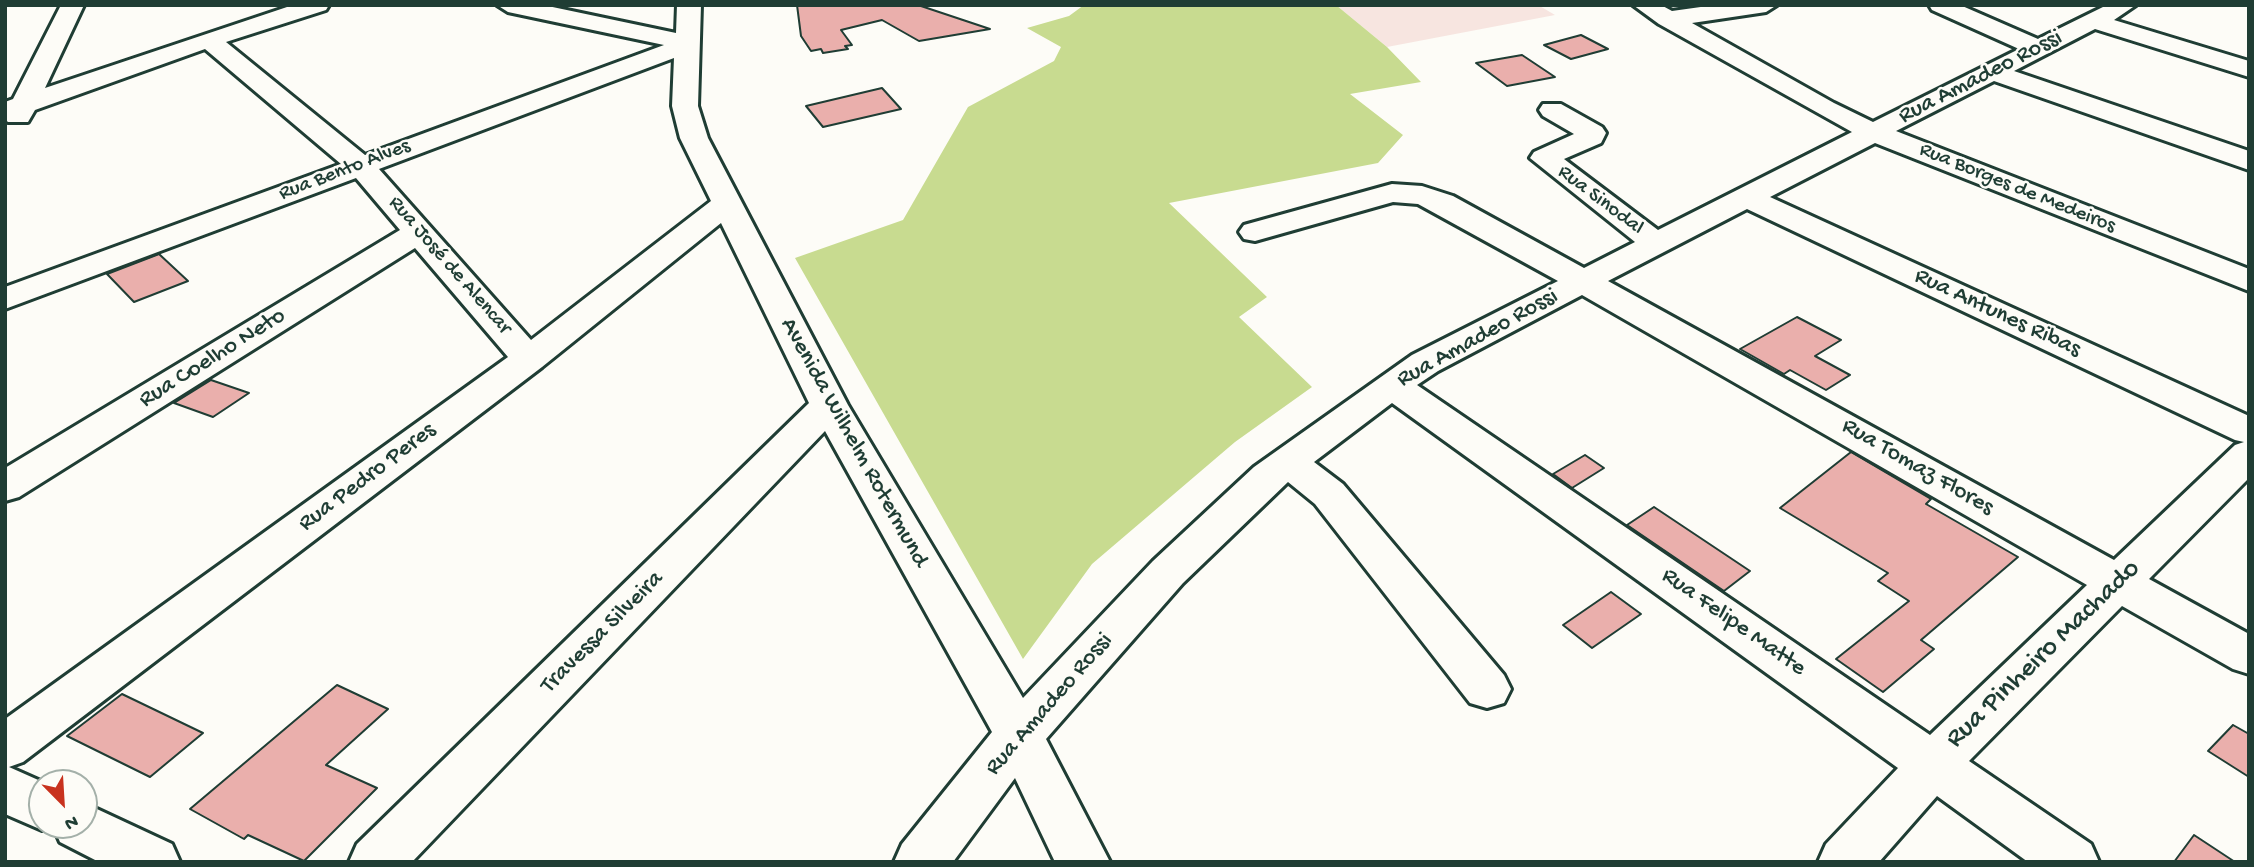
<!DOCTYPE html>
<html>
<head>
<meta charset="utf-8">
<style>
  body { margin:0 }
  #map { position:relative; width:2254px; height:867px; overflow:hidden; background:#fdfcf7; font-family:"Gochi Hand",sans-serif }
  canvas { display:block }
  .frame { position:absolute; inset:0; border:7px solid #1f3d34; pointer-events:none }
  .north { position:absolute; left:28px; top:769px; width:70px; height:70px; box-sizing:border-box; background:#fdfcf7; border:2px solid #a4b0a9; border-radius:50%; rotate:156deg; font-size:19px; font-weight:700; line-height:28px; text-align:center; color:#1f3d34 }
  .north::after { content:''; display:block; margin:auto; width:24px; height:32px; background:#c8321e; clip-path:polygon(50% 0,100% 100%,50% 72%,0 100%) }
</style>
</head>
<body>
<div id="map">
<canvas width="2254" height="867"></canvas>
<div class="frame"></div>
<div class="north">N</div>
</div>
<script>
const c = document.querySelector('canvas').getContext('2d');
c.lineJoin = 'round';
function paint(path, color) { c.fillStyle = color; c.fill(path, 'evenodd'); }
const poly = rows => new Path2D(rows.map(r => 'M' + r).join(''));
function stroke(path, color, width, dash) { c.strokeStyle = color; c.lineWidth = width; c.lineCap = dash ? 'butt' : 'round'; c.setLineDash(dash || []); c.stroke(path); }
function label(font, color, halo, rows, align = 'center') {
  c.font = font + ' "Gochi Hand",sans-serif'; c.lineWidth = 5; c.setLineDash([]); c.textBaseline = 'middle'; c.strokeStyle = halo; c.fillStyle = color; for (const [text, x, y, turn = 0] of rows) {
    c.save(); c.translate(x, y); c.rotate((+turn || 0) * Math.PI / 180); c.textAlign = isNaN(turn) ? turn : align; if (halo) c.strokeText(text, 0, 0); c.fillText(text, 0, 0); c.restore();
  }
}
const built = poly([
  [1336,5,1538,5,1555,15,1387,47]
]);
const green = poly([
  [1084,5,1336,5,1387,47,1421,82,1350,94,1403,135,1378,163,1169,203,1267,297,1239,317,1312,387,1235,442,1092,564,1023,659,795,258,903,220,968,107,1054,61,1061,47,1027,28,1069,16]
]);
const building = poly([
  [797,5,918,5,990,29,919,41,882,20,841,30,852,45,845,46,848,49,823,53,821,49,811,51,801,36,797,5],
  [1581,35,1608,49,1571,59,1544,45,1581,35],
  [1522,55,1555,77,1507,86,1476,63,1522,55],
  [882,88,901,109,823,127,806,106,882,88],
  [159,254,188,281,134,302,107,274,159,254],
  [1797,317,1841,340,1815,356,1850,375,1826,390,1790,370,1784,374,1740,349,1797,317],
  [211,380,249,393,213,417,174,403,211,380],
  [1851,452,1931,499,1926,504,2018,557,1921,640,1934,649,1883,692,1836,659,1909,601,1878,581,1888,573,1780,508,1851,452],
  [1585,455,1604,468,1572,488,1553,474,1585,455],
  [1654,507,1750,571,1724,591,1627,525,1654,507],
  [1611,592,1641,614,1592,648,1563,625,1611,592],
  [337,685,388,709,326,765,377,788,304,861,248,835,244,839,190,809,337,685],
  [122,694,203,733,150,777,67,736,122,694],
  [2233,725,2249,734,2249,777,2208,751,2233,725],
  [2194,835,2235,862,2174,862,2194,835]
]);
const minor = poly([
  [61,5,84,5,45,88,293,5,329,5,326,10,226,42,365,155,664,45,508,12,497,5,543,5,676,33,677,5,701,5,698,106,708,138,848,405,1023,698,1153,561,1254,467,1412,355,1558,281,1418,204,1393,202,1255,241,1244,239,1239,232,1244,225,1392,184,1422,186,1453,196,1584,268,1635,242,1530,158,1534,152,1574,134,1543,116,1539,110,1543,104,1561,104,1602,127,1606,133,1601,143,1564,159,1658,230,1852,132,1659,24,1633,5,1661,5,1672,11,1715,5,1777,5,1766,12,1692,23,1834,103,1873,122,2019,49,1932,10,1929,5,1960,5,2038,39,2107,5,2136,5,2114,20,2249,61,2249,77,2095,29,2014,71,2249,151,2249,170,1994,81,1896,131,2249,269,2249,291,1875,143,1770,197,2249,416,2249,478,2149,579,2249,634,2249,674,2233,669,2122,606,1969,761,2091,844,2099,862,2028,862,1937,796,1879,862,1818,862,1826,844,1898,768,1392,403,1314,462,1343,484,1504,675,1511,689,1504,703,1487,708,1470,703,1315,504,1288,482,1183,583,1046,739,1110,862,1055,862,1015,778,953,862,894,862,902,844,992,732,825,431,412,862,349,862,357,844,809,403,721,223,542,367,23,762,9,767,45,783,42,783,42,825,84,825,84,803,172,844,180,862,99,862,60,842,53,826,42,830,5,814,5,719,508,357,415,248,19,497,5,501,5,468,400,230,356,178,5,309,5,287,341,164,205,49,35,110,28,122,8,122,5,119,5,102,13,99,61,5],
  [674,58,672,106,680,138,711,201,531,340,379,169,674,58],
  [1747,209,2235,440,2244,442,2235,445,2114,560,1608,281,1747,209],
  [1582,295,2087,585,1930,735,1417,385,1438,371,1582,295]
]);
const farStreetnames = [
  ["Rua Bento Alves",345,171,-21],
  ["Rua Borges de Medeiros",2017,189,22],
  ["Rua Sinodal",1600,201,37],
  ["Rua José de Alencar",449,266,49]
];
const streetNames = [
  ["Rua Amadeo Rossi",1981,78,-27],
  ["Rua Antunes Ribas",1997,314,25],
  ["Rua Amadeo Rossi",1478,339,-29],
  ["Rua Coelho Neto",213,359,-32],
  ["Avenida Wilhelm Rotermund",853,443,61],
  ["Rua Tomaz Flores",1917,468,30],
  ["Rua Pedro Peres",368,478,-37],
  ["Rua Felipe Matte",1733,623,35],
  ["Travessa Silveira",603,633,-45],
  ["Rua Amadeo Rossi",1050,705,-49]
];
const nearStreetnames = [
  ["Rua Pinheiro Machado",2044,655,-44]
];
paint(built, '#f7e5e0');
paint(green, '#c8db90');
paint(building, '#eaafac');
stroke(building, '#1f3d34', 2);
stroke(minor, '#1f3d34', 6);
paint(minor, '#fdfcf7');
label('21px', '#1f3d34', '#fdfcf7', farStreetnames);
label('24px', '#1f3d34', '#fdfcf7', streetNames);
label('28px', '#1f3d34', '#fdfcf7', nearStreetnames);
</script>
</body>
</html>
